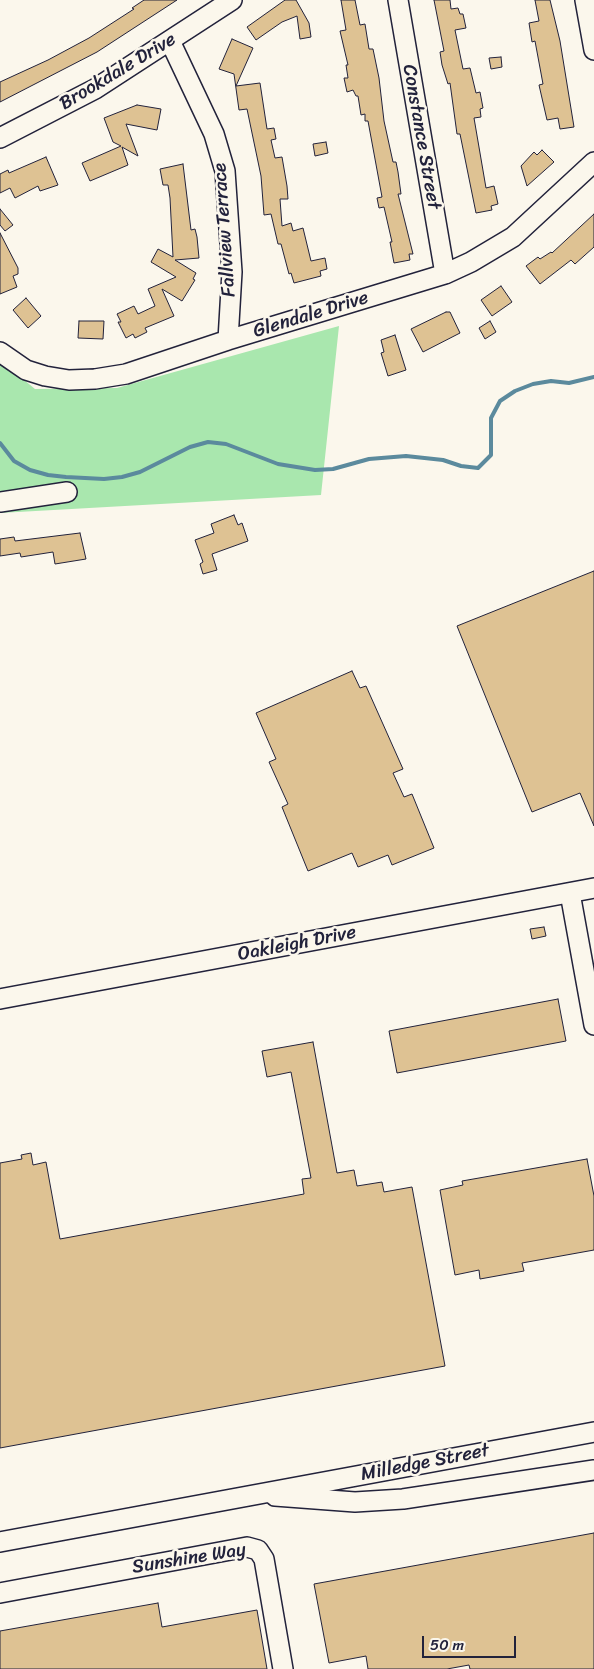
<!DOCTYPE html>
<html>
<head>
<meta charset="utf-8">
<style>
  body { margin:0 }
  #map { position:relative; width:594px; height:1669px; overflow:hidden; background:#fbf7ec; font-family:Sriracha,sans-serif }
  canvas { display:block }
  .scale { position:absolute; left:422px; top:1636px; width:94px; height:22px; box-sizing:border-box; border:2px solid #22223b; border-top:0; padding-left:6px; font-size:15px; line-height:18px; white-space:nowrap; color:#22223b; -webkit-text-stroke:4px #fbf7ec; paint-order:stroke }
</style>
</head>
<body>
<div id="map">
<canvas width="594" height="1669"></canvas>
<div class="scale">50 m</div>
</div>
<script>
const c = document.querySelector('canvas').getContext('2d');
c.lineJoin = 'round';
function paint(path, color) { c.fillStyle = color; c.fill(path, 'evenodd'); }
const poly = rows => new Path2D(rows.map(r => 'M' + r).join(''));
function stroke(path, color, width, dash) { c.strokeStyle = color; c.lineWidth = width; c.lineCap = dash ? 'butt' : 'round'; c.setLineDash(dash || []); c.stroke(path); }
function label(font, color, halo, rows, align = 'center') {
  c.font = font + ' Sriracha,sans-serif'; c.lineWidth = 5; c.setLineDash([]); c.textBaseline = 'middle'; c.strokeStyle = halo; c.fillStyle = color; for (const [text, x, y, turn = 0] of rows) {
    c.save(); c.translate(x, y); c.rotate((+turn || 0) * Math.PI / 180); c.textAlign = isNaN(turn) ? turn : align; if (halo) c.strokeText(text, 0, 0); c.fillText(text, 0, 0); c.restore();
  }
}
const green = poly([
  [339,326,321,495,0,513,0,360,35,389,117,388]
]);
const stream = poly([
  [0,443,14,461,30,470,48,475,66,477,104,479,122,477,140,472,190,447,208,442,226,444,278,464,315,470,333,469,369,459,406,456,443,460,461,466,478,468,491,455,491,418,500,401,515,391,533,384,551,381,569,383,594,377]
]);
const building = poly([
  [144,0,177,0,97,52,0,102,0,82,48,60,89,38,134,9,132,8,144,0],
  [285,0,296,0,309,23,311,37,300,39,297,16,282,22,256,40,247,27,285,0],
  [341,0,355,0,360,25,365,24,369,49,373,49,379,78,384,121,393,162,396,162,398,172,401,194,398,194,413,254,409,254,410,260,394,263,390,242,392,242,384,207,379,208,377,198,382,197,368,121,365,121,365,114,361,115,358,96,356,96,353,90,347,92,344,78,348,78,346,65,348,65,340,31,346,30,341,0],
  [434,0,450,0,451,9,458,8,460,14,463,14,466,28,455,30,463,69,470,68,476,93,480,92,483,108,480,109,481,117,474,118,486,188,494,186,498,204,491,206,492,210,476,213,460,134,457,134,450,83,448,84,442,65,440,52,444,51,434,0],
  [535,0,550,0,560,41,574,127,560,129,558,118,547,120,539,85,543,84,535,41,532,42,529,23,539,21,535,0],
  [232,39,253,48,236,86,260,83,267,129,274,128,276,139,271,140,275,158,282,157,287,186,288,199,280,199,282,226,291,223,293,231,303,228,311,261,325,258,327,269,320,271,321,276,294,283,291,273,289,274,281,244,278,244,271,214,264,215,261,176,247,109,239,110,234,74,219,69,232,39],
  [501,57,502,67,491,69,489,58,501,57],
  [137,105,161,109,157,130,126,124,138,156,122,147,128,165,90,181,82,163,121,146,113,142,104,118,137,105],
  [326,142,328,153,315,156,313,144,326,142],
  [542,150,554,162,527,186,521,166,534,152,537,155,542,150],
  [46,157,58,185,40,191,38,186,15,198,10,188,0,193,0,174,8,170,9,173,46,157],
  [183,164,191,230,195,229,197,237,199,258,175,260,196,273,193,279,195,280,182,301,162,289,174,316,145,328,147,332,135,338,133,334,126,338,118,322,121,322,117,314,134,306,138,314,155,306,148,289,176,277,151,262,158,249,173,257,170,198,168,185,163,185,160,169,183,164],
  [0,209,13,225,5,231,0,225,0,209],
  [594,214,594,247,575,264,571,260,540,284,526,266,538,257,540,259,551,252,552,253,594,214],
  [0,233,18,268,18,274,13,276,17,287,0,294,0,233],
  [501,286,512,302,492,316,481,300,501,286],
  [26,298,41,316,28,328,13,310,26,298],
  [446,312,450,312,460,333,423,352,411,329,446,312],
  [79,321,104,321,103,339,78,338,79,321],
  [490,321,496,332,485,339,479,328,490,321],
  [395,335,406,370,388,376,381,353,384,352,381,340,395,335],
  [234,515,238,525,242,523,248,541,212,554,217,570,203,574,200,564,203,562,195,540,214,533,211,524,234,515],
  [80,533,86,559,55,564,53,552,21,557,20,553,0,556,0,539,14,537,15,541,80,533],
  [594,571,594,826,580,793,532,812,457,626,594,571],
  [352,671,360,688,366,686,403,769,393,773,404,797,412,794,434,848,392,865,388,855,358,867,352,853,308,871,282,807,288,804,269,762,276,759,256,713,352,671],
  [544,927,546,936,532,939,530,929,544,927],
  [558,999,566,1041,397,1073,389,1031,558,999],
  [313,1042,337,1173,354,1170,357,1186,382,1182,384,1192,412,1187,445,1366,0,1448,0,1163,22,1159,21,1155,31,1153,33,1165,46,1162,60,1239,304,1194,302,1179,311,1178,291,1072,267,1077,262,1051,313,1042],
  [587,1159,594,1196,594,1250,522,1263,524,1271,480,1279,479,1270,455,1275,440,1190,463,1185,462,1181,587,1159],
  [594,1533,594,1669,470,1669,469,1665,447,1669,368,1669,366,1656,329,1663,314,1584,594,1533],
  [158,1603,162,1627,257,1610,267,1669,0,1669,0,1631,158,1603]
]);
const minor = poly([
  [398,0,445,274],
  [585,0,594,50],
  [170,41,214,134,225,171,232,272,228,340],
  [0,138,95,89,232,0],
  [0,352,26,370,45,376,69,380,95,379,126,374,228,340,445,274,471,262,513,237,594,162],
  [0,502,67,492],
  [570,893,594,1025],
  [0,999,594,888],
  [275,1496,355,1502,403,1499,594,1470],
  [0,1542,594,1432],
  [0,1593,247,1547,258,1550,264,1559,283,1669]
]);
const streetNames = [
  ["Brookdale Drive",118,72,-31],
  ["Constance Street",421,137,80],
  ["Fallview Terrace",225,230,-94],
  ["Glendale Drive",311,315,-17],
  ["Oakleigh Drive",297,944,-11],
  ["Milledge Street",425,1463,-11],
  ["Sunshine Way",189,1559,-9]
];
paint(green, '#a9e7ae');
stroke(stream, '#5b8a9d', 4);
paint(building, '#dec293');
stroke(building, '#22223b', 1);
stroke(minor, '#22223b', 22);
stroke(minor, '#fbf7ec', 19);
label('19px', '#22223b', '#fbf7ec', streetNames);
</script>
</body>
</html>
